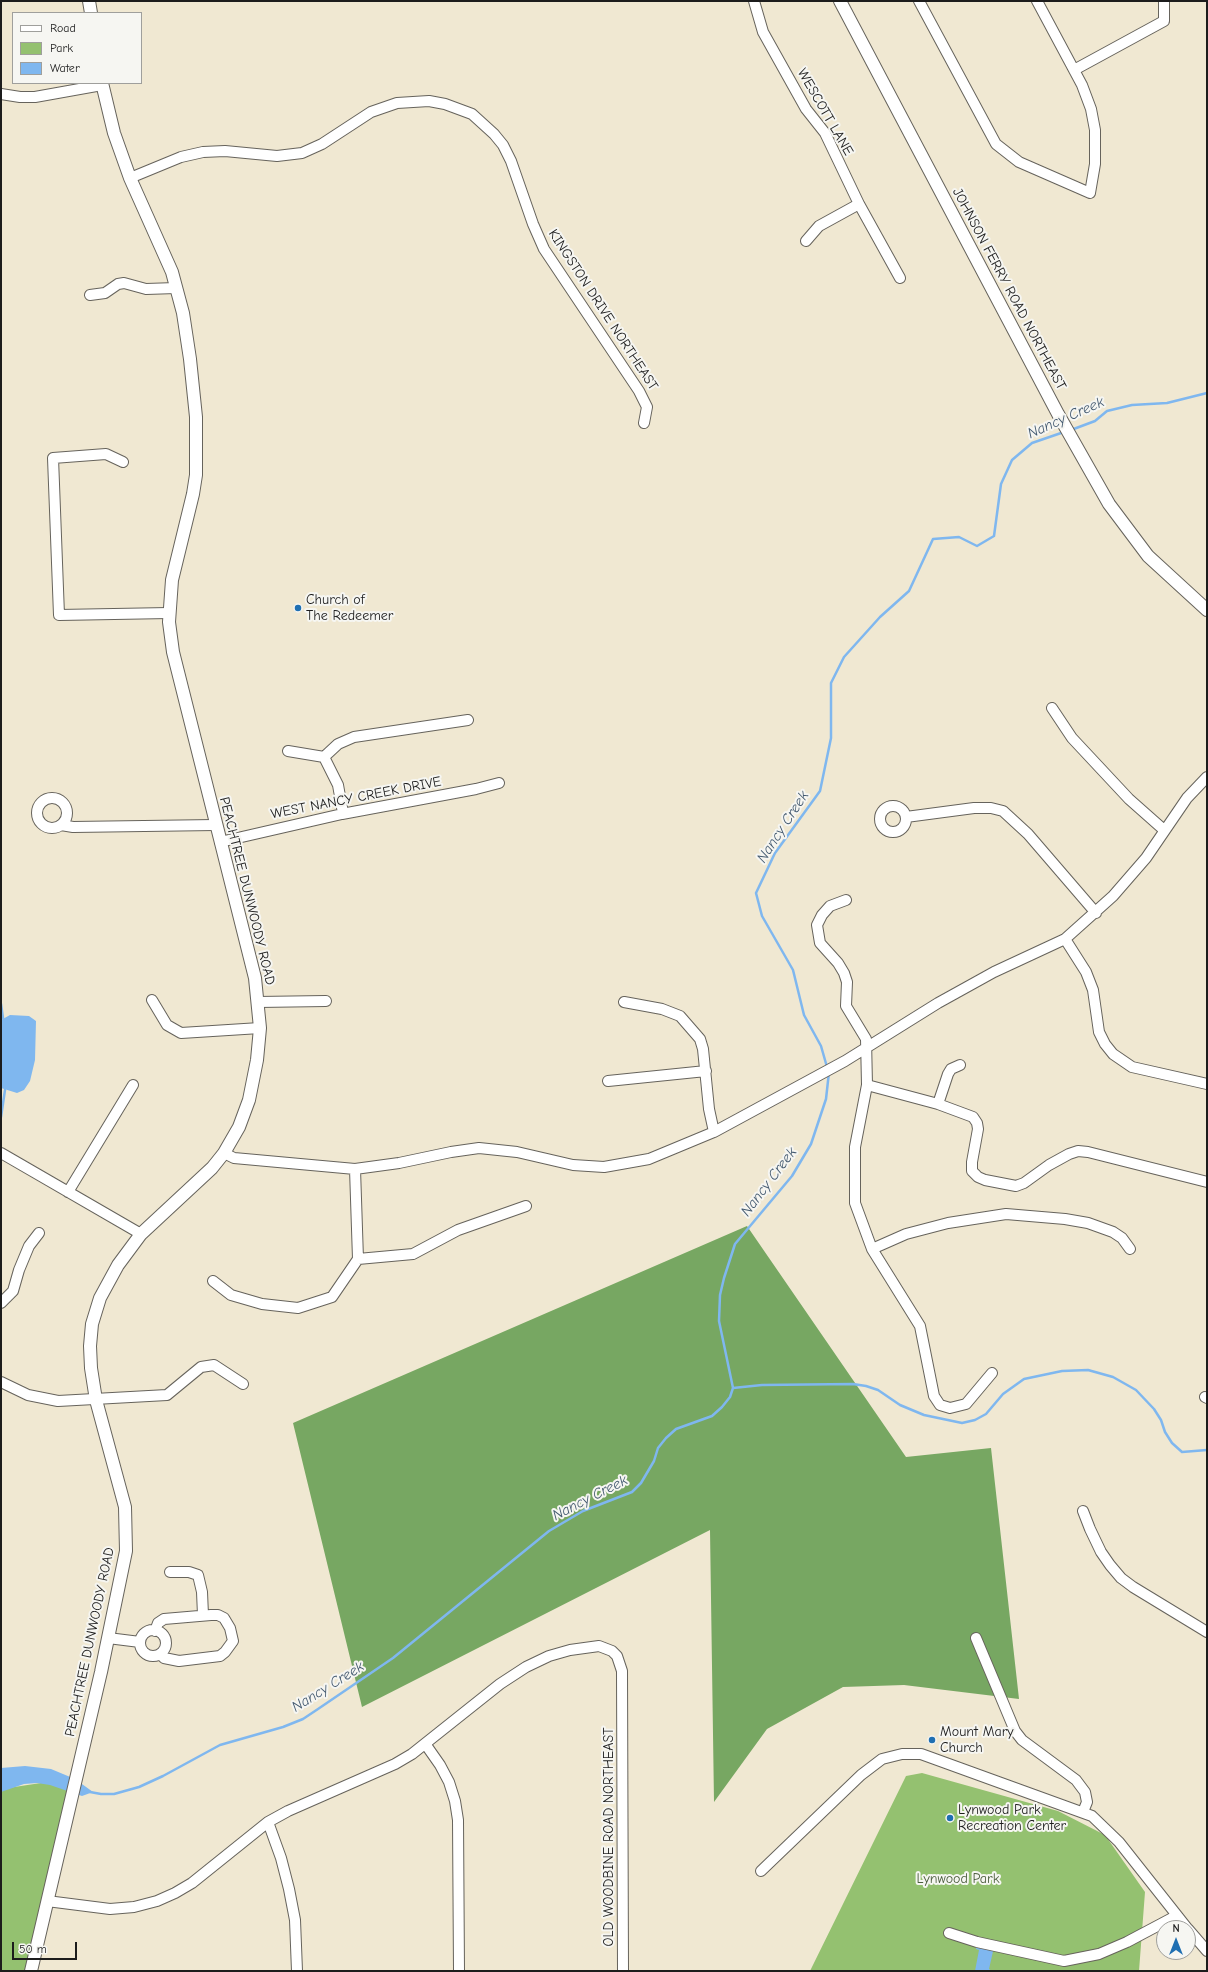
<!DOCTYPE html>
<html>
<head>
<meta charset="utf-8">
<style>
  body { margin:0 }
  #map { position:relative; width:1208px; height:1972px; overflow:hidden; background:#f0e8d2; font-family:"Comic Neue",sans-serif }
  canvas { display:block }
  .frame { position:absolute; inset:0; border:2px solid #1c1c1c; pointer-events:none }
  .legend { position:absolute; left:12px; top:12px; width:130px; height:72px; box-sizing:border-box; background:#f6f6f2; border:1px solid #9f9f9c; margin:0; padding:5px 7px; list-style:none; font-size:12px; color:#1c1c1c }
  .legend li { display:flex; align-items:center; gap:8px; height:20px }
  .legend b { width:20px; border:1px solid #9f9f9c }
  .north { position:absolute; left:1156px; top:1920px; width:40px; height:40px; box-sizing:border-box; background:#f6f6f2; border:1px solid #9f9f9c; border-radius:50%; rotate:0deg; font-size:11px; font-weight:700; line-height:16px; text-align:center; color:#1c1c1c }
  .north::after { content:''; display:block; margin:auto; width:14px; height:18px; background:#1f6fb2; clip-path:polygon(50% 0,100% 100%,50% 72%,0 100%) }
  .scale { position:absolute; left:12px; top:1942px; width:65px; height:18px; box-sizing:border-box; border:2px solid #1c1c1c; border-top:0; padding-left:5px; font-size:12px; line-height:14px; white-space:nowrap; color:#1c1c1c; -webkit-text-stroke:3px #f6f6f2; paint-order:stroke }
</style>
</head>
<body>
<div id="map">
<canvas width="1208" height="1972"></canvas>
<div class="frame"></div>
<ul class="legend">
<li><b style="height:5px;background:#fff"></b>Road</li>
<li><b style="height:11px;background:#94c170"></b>Park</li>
<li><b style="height:11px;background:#7fb7ef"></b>Water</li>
</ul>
<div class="north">N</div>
<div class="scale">50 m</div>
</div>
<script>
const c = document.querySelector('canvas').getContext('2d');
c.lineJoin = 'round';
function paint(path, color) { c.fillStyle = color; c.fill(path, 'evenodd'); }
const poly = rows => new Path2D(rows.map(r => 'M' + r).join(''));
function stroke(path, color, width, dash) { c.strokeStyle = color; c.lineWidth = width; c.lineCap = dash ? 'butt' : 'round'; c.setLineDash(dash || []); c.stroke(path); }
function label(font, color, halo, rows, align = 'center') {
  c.font = font + ' "Comic Neue",sans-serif'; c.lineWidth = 4; c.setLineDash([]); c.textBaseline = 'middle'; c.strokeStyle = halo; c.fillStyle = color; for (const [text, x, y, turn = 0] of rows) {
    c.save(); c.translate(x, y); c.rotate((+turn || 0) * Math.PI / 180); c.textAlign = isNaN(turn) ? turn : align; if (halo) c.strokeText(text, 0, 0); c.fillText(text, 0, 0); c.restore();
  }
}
const green = poly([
  [922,1773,1058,1811,1105,1835,1145,1892,1139,1971,810,1971,906,1776],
  [74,1778,32,1971,1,1971,1,1789]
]);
const forest = poly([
  [747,1226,906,1457,991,1448,1019,1699,904,1685,843,1687,767,1729,714,1802,710,1530,362,1707,293,1423]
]);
const water = poly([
  [10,1015,29,1016,36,1021,35,1060,30,1081,24,1090,17,1093,1,1088,1,1020],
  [25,1766,51,1769,75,1779,93,1792,82,1796,50,1785,37,1783,24,1784,1,1792,1,1768],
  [977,1943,994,1947,989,1969,992,1971,975,1971,979,1950,976,1949]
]);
const stream = poly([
  [1071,430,1095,421,1107,411,1132,405,1167,403,1207,393],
  [1,1004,3,1018],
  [827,1067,821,1046,804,1015,793,970,762,916,756,893,775,853,820,791,831,738,831,683,844,657,880,617,909,591,933,539,959,537,977,546,994,536,1001,484,1012,460,1032,443,1064,432],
  [1,1117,5,1090],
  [733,1388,762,1385,853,1384,866,1386,878,1390,900,1405,924,1415,962,1423,975,1420,986,1414,1003,1394,1024,1379,1062,1371,1088,1370,1113,1377,1136,1390,1154,1409,1161,1420,1165,1432,1172,1443,1182,1452,1207,1450],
  [90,1792,101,1794,114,1794,139,1787,163,1776,220,1745,283,1727,303,1719,318,1709,393,1658,549,1531,583,1511,632,1492,641,1483,654,1461,658,1448,666,1438,676,1429,712,1416,722,1407,730,1397,733,1388,719,1321,720,1295,724,1278,735,1244,792,1176,811,1144,826,1099,829,1072]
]);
const minor = poly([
  [754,1,763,32,806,109,825,133,859,204,900,278],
  [919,1,996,144,1019,162,1090,193,1095,164,1095,130,1091,109,1082,85,1037,1],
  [1074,70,1164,21,1164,1],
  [1,94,20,97,35,97,102,85],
  [130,178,181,157,203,152,225,151,277,156,302,153,322,144,371,112,397,103,429,101,445,104,472,114,494,134,503,145,511,161,533,224,544,249,639,391,647,407,644,423],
  [806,241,819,226,859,204],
  [90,295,105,293,118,284,124,283,146,289,176,288],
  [123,462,106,454,53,458,59,615,169,613],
  [1052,708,1072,738,1129,799,1164,830],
  [288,751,324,757],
  [324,757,338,744,354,737,468,720],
  [324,757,338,785,343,813],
  '37 813a15 15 0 1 1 30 0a15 15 0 1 1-30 0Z',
  '880 819a13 13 0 1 1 26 0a13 13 0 1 1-26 0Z',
  [906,817,974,808,991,808,1003,811,1028,834,1096,913],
  [61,825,73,827,215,825],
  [220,842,342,814,476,789,499,783],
  [846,900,830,906,822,915,817,925,820,943,838,963,844,973,847,982,846,1006,866,1039,867,1085,855,1147,855,1203,872,1249,920,1326,934,1396,940,1405,950,1408,966,1404,992,1373],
  [1065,939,1086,972,1093,990,1099,1032,1105,1044,1113,1054,1132,1067,1207,1084],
  [152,1000,167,1025,181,1033,260,1028],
  [258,1002,326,1001],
  [624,1002,662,1009,680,1016,700,1039,703,1049,709,1109,714,1132],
  [608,1081,706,1071],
  [867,1085,938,1104,973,1117,977,1123,978,1129,972,1162,972,1171,978,1177,985,1180,1016,1186,1024,1183,1049,1165,1069,1154,1078,1151,1088,1152,1207,1182],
  [938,1104,948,1074,951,1069,960,1065],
  [1,1153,141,1234],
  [224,1153,234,1158,355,1169,399,1163,451,1152,479,1148,517,1152,573,1165,604,1167,649,1159,714,1132,845,1061,938,1003,994,972,1065,939,1113,896,1146,858,1187,798,1207,777],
  [68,1192,133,1085],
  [872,1249,906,1234,948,1223,1006,1214,1065,1219,1088,1223,1113,1232,1122,1238,1130,1249],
  [358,1259,413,1254,458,1230,526,1206],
  [213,1281,231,1295,262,1304,298,1308,332,1297,358,1259,355,1169],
  [1,1303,13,1291,19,1270,29,1246,39,1233],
  [1,1382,28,1395,58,1401,167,1395,201,1367,214,1365,243,1384],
  [1205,1397,1207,1398],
  [1083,1511,1090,1529,1101,1552,1110,1565,1121,1578,1133,1587,1207,1632],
  [170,1572,189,1572,198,1575,202,1592,203,1615],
  '140 1643a13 13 0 1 1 26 0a13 13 0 1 1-26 0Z',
  [155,1631,158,1623,164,1619,211,1615,218,1615,224,1618,230,1628,233,1641,225,1652,220,1656,179,1661,164,1658,160,1654],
  [108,1638,140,1642],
  [976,1638,1015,1731,1022,1740,1076,1780,1085,1792,1087,1802,1083,1812],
  [426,1745,440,1765,449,1782,455,1801,458,1820,459,1971],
  [268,1822,281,1858,289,1889,295,1920,297,1971],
  [761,1871,861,1775,882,1759,902,1754,921,1754,1092,1816,1119,1842,1187,1928],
  [47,1901,110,1909,134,1907,157,1901,175,1893,192,1883,268,1822,288,1811,395,1764,412,1754,500,1684,526,1667,549,1656,570,1650,599,1646,612,1651,617,1656,622,1671,623,1971],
  [1188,1929,1207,1951],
  [949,1933,977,1942,1064,1961,1099,1954,1127,1942,1176,1916]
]);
const major = poly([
  [89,1,91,13],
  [840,1,1058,414,1109,504,1148,556,1207,610],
  [31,1971,101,1672,126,1551,125,1507,96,1400,91,1368,90,1346,92,1324,100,1298,118,1265,141,1234,212,1168,224,1153,239,1127,249,1100,257,1060,260,1028,255,978,173,652,169,622,172,580,193,494,196,475,196,417,190,359,183,313,172,272,130,178,114,133,102,83]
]);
const markers = [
  [298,608,4,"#1f6fb2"],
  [932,1740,4,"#1f6fb2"],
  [950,1818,4,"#1f6fb2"]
];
const streetNames = [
  ["WESCOTT LANE",825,112,60],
  ["JOHNSON FERRY ROAD NORTHEAST",1009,289,62],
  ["KINGSTON DRIVE NORTHEAST",603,310,57],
  ["WEST NANCY CREEK DRIVE",356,798,-11],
  ["PEACHTREE DUNWOODY ROAD",247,891,76],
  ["PEACHTREE DUNWOODY ROAD",90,1642,-78],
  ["OLD WOODBINE ROAD NORTHEAST",609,1837,-90]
];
const poiNames = [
  ["Church of",306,600],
  ["The Redeemer",306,616],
  ["Mount Mary",940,1732],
  ["Church",940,1748],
  ["Lynwood Park",958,1810],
  ["Recreation Center",958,1826]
];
const parkNames = [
  ["Lynwood Park",958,1879]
];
const waterNames = [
  ["Nancy Creek",1066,418,-24],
  ["Nancy Creek",783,827,-57],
  ["Nancy Creek",769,1182,-53],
  ["Nancy Creek",590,1498,-27],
  ["Nancy Creek",328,1687,-32]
];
paint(green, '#94c170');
paint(forest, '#77a762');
paint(water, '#7fb7ef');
stroke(stream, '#7fb7ef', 2.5);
stroke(minor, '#66635c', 12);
stroke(major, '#66635c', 14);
stroke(minor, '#fff', 10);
stroke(major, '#fff', 12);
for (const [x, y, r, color] of markers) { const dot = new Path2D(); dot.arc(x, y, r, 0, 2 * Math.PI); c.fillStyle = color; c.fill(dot); stroke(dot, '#f6f6f2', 1.5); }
label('14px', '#1c1c1c', '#f6f6f2', streetNames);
label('14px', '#1c1c1c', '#f6f6f2', poiNames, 'left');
label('14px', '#4c5e3e', '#f6f6f2', parkNames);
label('italic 15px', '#445a70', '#f6f6f2', waterNames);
</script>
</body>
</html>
